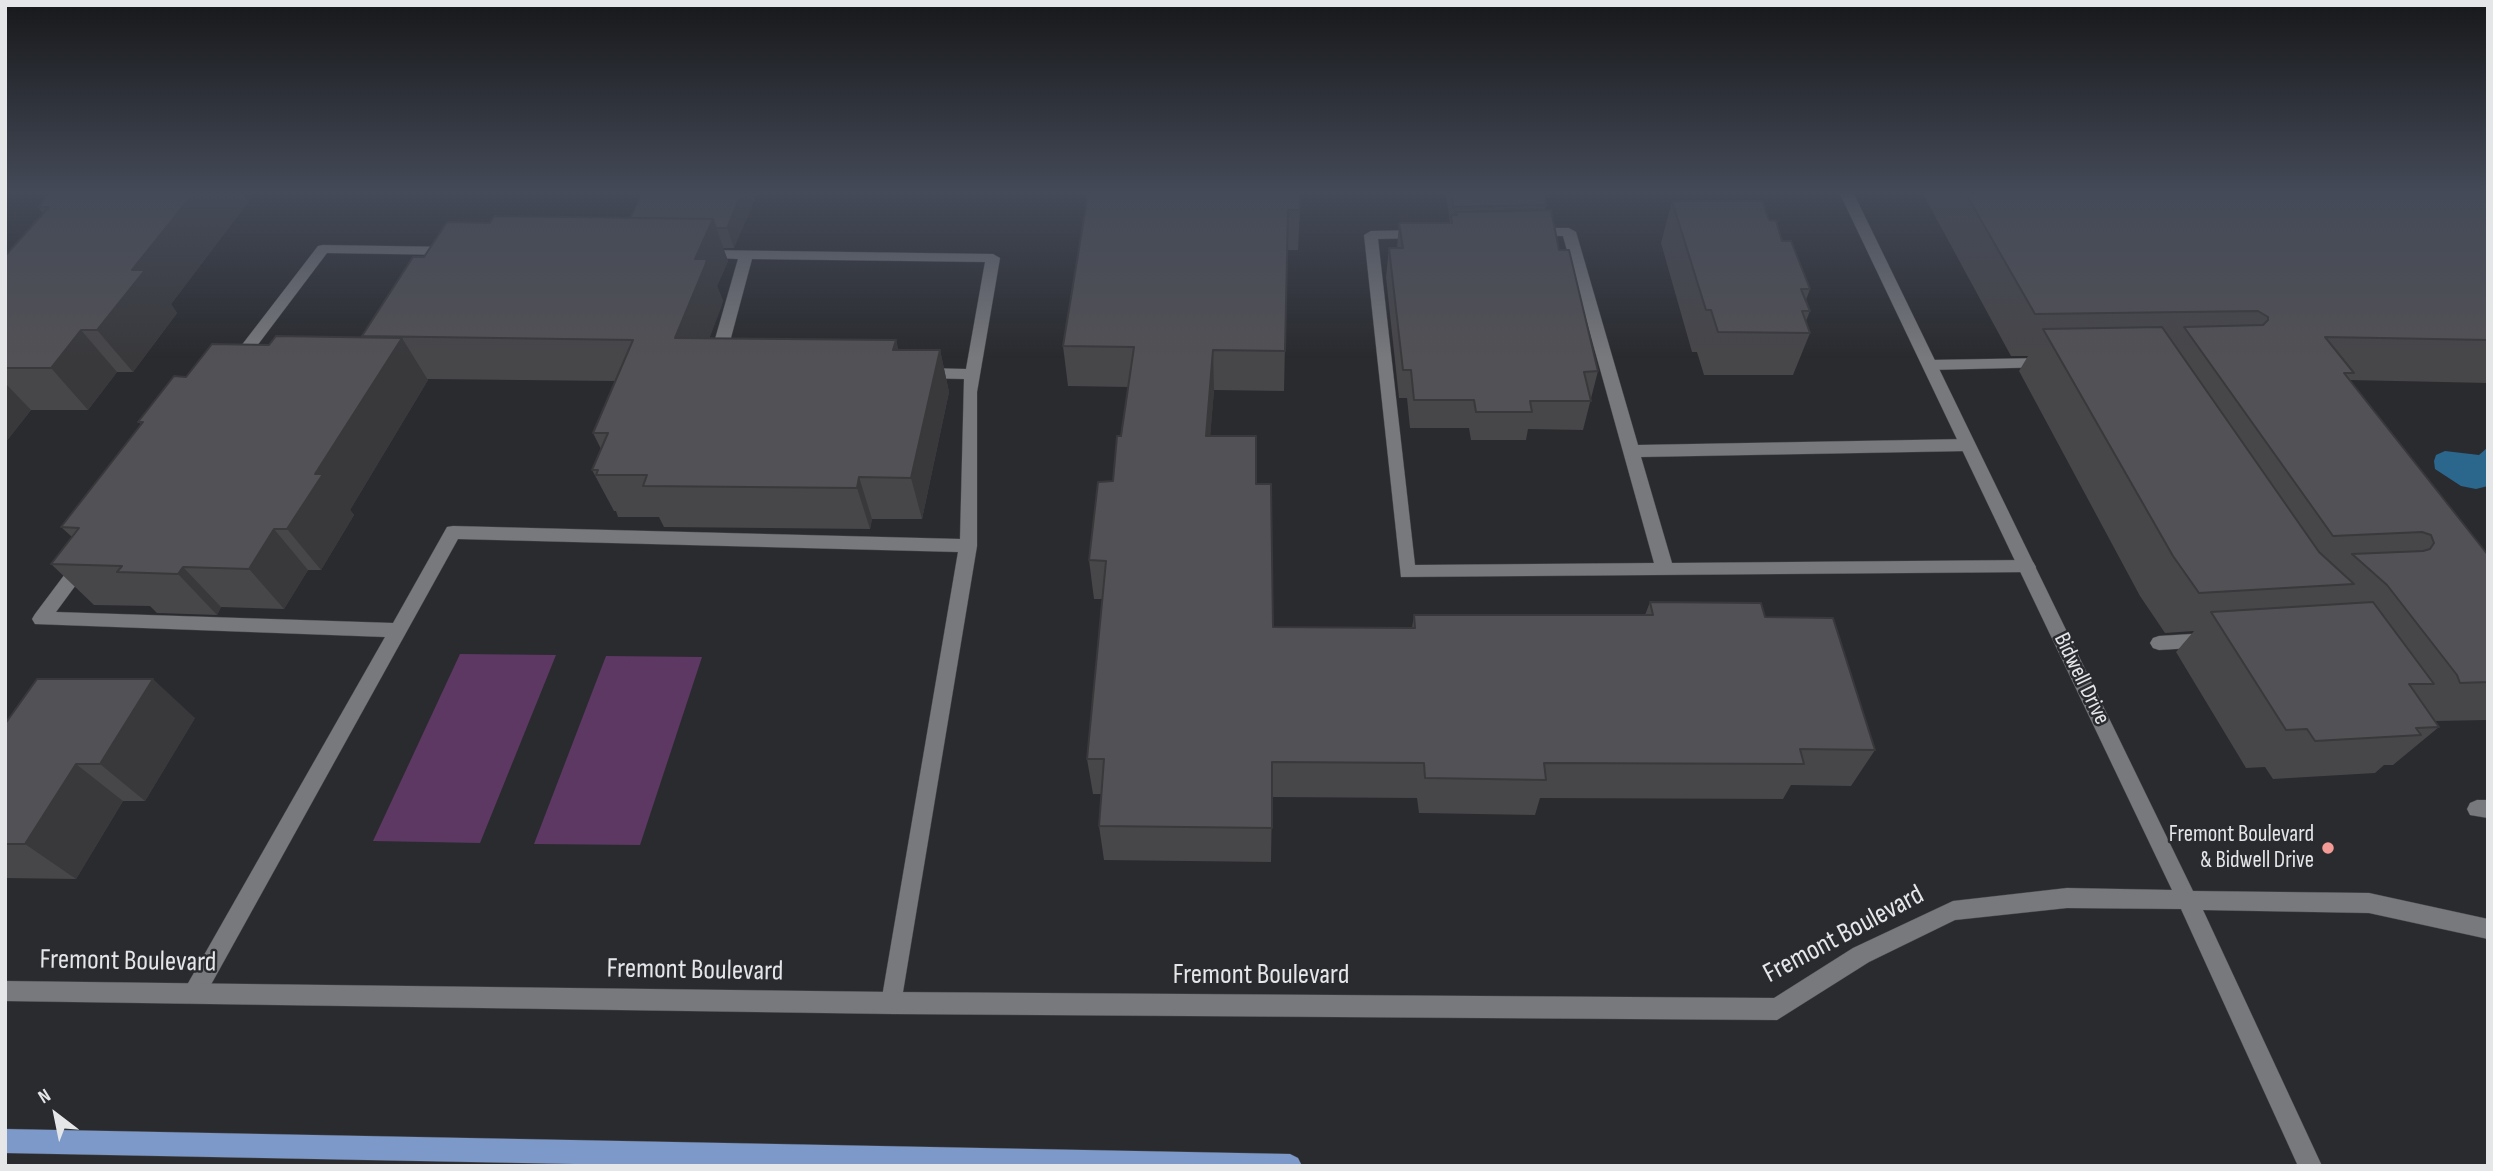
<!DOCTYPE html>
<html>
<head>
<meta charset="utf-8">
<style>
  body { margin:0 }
  #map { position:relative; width:2493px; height:1171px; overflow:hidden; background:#2a2b2f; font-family:"Sofia Sans Condensed",sans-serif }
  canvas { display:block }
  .frame { position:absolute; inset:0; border:7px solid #e5e6e8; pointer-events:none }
  .north { position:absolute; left:21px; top:1080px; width:70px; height:70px; -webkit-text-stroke:5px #2a2b2f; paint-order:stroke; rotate:328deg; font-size:19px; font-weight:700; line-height:28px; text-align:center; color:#e5e6e8 }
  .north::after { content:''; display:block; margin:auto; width:24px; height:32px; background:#e5e6e8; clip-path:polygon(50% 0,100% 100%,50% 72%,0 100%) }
</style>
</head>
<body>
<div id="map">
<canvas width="2493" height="1171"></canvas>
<div class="frame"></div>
<div class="north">N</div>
</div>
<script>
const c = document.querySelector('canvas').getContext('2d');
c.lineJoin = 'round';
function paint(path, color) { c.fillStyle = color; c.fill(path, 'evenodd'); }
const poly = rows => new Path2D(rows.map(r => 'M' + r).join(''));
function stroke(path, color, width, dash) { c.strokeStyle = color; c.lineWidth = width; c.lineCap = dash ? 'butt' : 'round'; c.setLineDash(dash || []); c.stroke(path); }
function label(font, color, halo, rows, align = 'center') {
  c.font = font + ' "Sofia Sans Condensed",sans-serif'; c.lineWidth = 5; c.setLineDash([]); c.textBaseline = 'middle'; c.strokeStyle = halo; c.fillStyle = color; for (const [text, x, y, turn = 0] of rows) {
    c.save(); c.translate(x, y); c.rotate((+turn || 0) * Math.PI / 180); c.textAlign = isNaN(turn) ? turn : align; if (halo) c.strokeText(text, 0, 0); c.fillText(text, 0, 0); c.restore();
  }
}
const green = poly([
  [460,654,556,655,480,843,373,841],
  [606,656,702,657,640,845,534,844]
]);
const water = poly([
  [2488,439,2488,486,2476,489,2461,486,2435,469,2434,461,2436,455,2445,451,2479,455,2487,448]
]);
const service = poly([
  [1532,228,1569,228,1576,232,1638,445,1967,439,1975,445,1967,451,1641,457,1672,563,2027,560,2033,562,2036,567,2033,572,1401,577,1364,235,1371,231,1420,230,1427,234,1420,238,1378,239,1415,565,1654,563,1563,236,1527,235,1527,229,1532,228],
  [323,245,452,247,459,251,452,255,327,253,241,367,231,367,228,363,231,359,318,246,323,245],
  [704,250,993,254,1000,258,977,392,977,546,900,1010,892,1014,884,1010,881,1003,958,552,458,539,203,999,195,1002,187,999,184,992,187,985,385,637,35,624,32,619,35,614,77,558,83,556,89,558,92,563,56,612,393,623,447,527,453,526,960,539,964,379,921,378,913,373,921,368,966,369,985,262,752,259,725,360,717,365,709,360,738,259,699,257,699,251,704,250],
  [2046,358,2054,363,2051,367,1930,370,1922,365,1930,360,2046,358],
  [2208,633,2214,635,2217,640,2214,645,2208,647,2159,650,2153,648,2150,643,2153,638,2159,636,2208,633],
  [2477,800,2488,800,2488,818,2470,815,2467,809,2470,803,2477,800]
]);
const minor = poly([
  [1840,194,1854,194,2193,891,2369,893,2488,919,2488,939,2369,913,2203,910,2322,1166,2298,1166,2181,909,2067,908,1955,920,1869,962,1777,1020,892,1014,5,1001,5,981,892,992,1774,998,1853,948,1953,901,2067,888,2172,890,1840,194]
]);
const primary = poly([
  [5,1129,1290,1154,1298,1158,1302,1166,677,1166,5,1153,5,1129]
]);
const wall = poly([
  [50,194,244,194,249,201,171,304,177,313,133,372,117,372,88,410,31,410,5,443,5,256,43,214,38,207],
  [642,194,757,194,734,248,723,248,728,261,717,286,723,301,709,339,896,340,898,350,940,350,949,392,922,519,872,519,870,529,664,527,659,517,618,517,616,511,614,511,592,470,601,449,593,433,615,381,427,379,428,380,350,510,354,515,321,570,308,570,284,609,221,607,217,615,157,613,150,606,94,605,51,564,72,537,61,527,141,424,138,422,186,377,269,345,363,337,362,336,424,257,490,223,630,218],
  [1088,194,1300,210,1298,250,1287,250,1284,391,1214,390,1210,436,1256,484,1273,627,1412,628,1414,615,1645,615,1650,602,1765,617,1875,750,1851,786,1791,785,1783,799,1540,798,1535,815,1419,813,1417,798,1272,797,1271,862,1104,860,1099,826,1101,794,1093,794,1087,759,1102,599,1094,599,1089,560,1113,481,1121,436,1128,387,1068,386,1063,346],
  [1446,194,1544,194,1546,205,1545,211,1559,250,1598,371,1583,430,1528,429,1526,440,1471,440,1469,428,1410,428,1407,398,1399,398,1386,277,1389,248,1397,248,1399,223,1450,223],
  [1923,194,2488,194,2488,383,2349,380,2488,555,2488,720,2435,721,2439,727,2393,765,2384,765,2375,773,2273,779,2265,767,2246,768,2176,652,2194,631,2165,633,2140,596,2019,371,2028,356,2011,356],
  [1672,201,1769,220,1810,289,1806,300,1810,311,1806,321,1810,333,1793,375,1704,375,1697,352,1692,352,1661,243],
  [195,718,145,801,123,801,76,879,5,878,5,724]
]);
const shadedWall = poly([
  [193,194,244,194,249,201,171,304,177,313,133,372,97,330,132,270],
  [741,194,757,194,734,248,727,228],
  [713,219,728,261,717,286,723,301,721,308,693,380,675,338,695,259],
  [81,330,117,372,88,410,51,368],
  [402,338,428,380,350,510,354,515,321,570,287,529,315,474],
  [896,340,907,382,893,350],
  [940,350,949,392,922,519,911,478],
  [1213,350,1214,390,1207,476,1206,436],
  [5,383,31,410,5,443],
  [859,477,872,519,870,529,857,488],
  [274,529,308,570,284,609,249,569],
  [183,567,221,607,217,615,178,574],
  [153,679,195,718,145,801,100,764],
  [76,764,123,801,76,879,25,844]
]);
const building = poly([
  [50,194,193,194,132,270,145,270,97,330,81,330,51,368,5,368,5,256,49,207,38,207,50,194],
  [642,194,741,194,727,228,716,228,713,219,630,218,642,194],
  [1088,194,1299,194,1300,210,1288,210,1285,351,1213,350,1206,436,1256,436,1256,484,1271,484,1273,627,1415,628,1414,615,1653,615,1650,602,1761,603,1765,617,1833,618,1875,750,1800,749,1804,764,1544,763,1546,780,1425,778,1424,763,1272,762,1272,828,1099,826,1104,759,1087,759,1106,561,1089,560,1098,482,1113,481,1117,436,1121,436,1134,347,1063,346,1088,194],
  [1452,194,1544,194,1546,205,1453,207,1452,194],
  [1966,194,2488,194,2488,340,2325,337,2354,373,2344,373,2488,555,2488,682,2460,683,2457,675,2387,585,2352,554,2423,551,2430,549,2434,543,2431,535,2422,532,2333,536,2184,327,2263,325,2268,320,2268,317,2258,311,2035,314,1966,194],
  [1672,201,1762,201,1769,220,1776,221,1782,241,1791,241,1810,289,1801,289,1810,311,1802,311,1810,333,1718,332,1711,310,1706,310,1672,201],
  [1551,210,1559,250,1569,250,1598,371,1584,372,1591,401,1530,401,1532,412,1476,412,1474,400,1414,400,1411,370,1403,370,1389,248,1403,248,1399,223,1452,223,1451,215,1457,215,1456,212,1551,210],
  [494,216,713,219,695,259,707,259,705,266,675,338,896,340,893,350,940,350,911,478,859,477,857,488,643,486,647,475,596,475,598,470,592,470,608,433,593,433,633,340,362,336,413,257,424,257,447,222,490,223,494,216],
  [2162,327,2319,552,2354,584,2199,593,2173,556,2043,329,2162,327],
  [276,336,402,338,315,474,323,474,287,529,274,529,249,569,183,567,178,574,117,572,122,566,51,564,79,528,61,527,143,422,138,422,174,376,186,377,212,344,269,345,276,336],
  [2373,602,2434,684,2409,684,2439,727,2416,728,2421,735,2315,741,2307,729,2286,730,2211,612,2373,602],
  [37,679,153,679,100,764,76,764,25,844,5,844,5,724,37,679]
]);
const markers = [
  [2328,848,7,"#f59b97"]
];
const streetNames = [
  ["Bidwell Drive",2081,679,64]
];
const poiNames = [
  ["Fremont Boulevard",2314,835],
  ["& Bidwell Drive",2314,861]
];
const nearStreetnames = [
  ["Fremont Boulevard",1844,935,-28],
  ["Fremont Boulevard",128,962,1],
  ["Fremont Boulevard",695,971,1],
  ["Fremont Boulevard",1261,976]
];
paint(green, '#5c3862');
paint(water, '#2b668d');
stroke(service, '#454649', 1);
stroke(minor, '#454649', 1);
stroke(primary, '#454649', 1);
paint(service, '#78797d');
paint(minor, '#78797d');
paint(primary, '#7d99c9');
paint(wall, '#474649');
paint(shadedWall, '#39393c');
paint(building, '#525155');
stroke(building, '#39393c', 2);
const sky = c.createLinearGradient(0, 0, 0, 358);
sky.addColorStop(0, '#17181a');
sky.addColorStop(0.54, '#444a58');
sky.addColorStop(1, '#444a5800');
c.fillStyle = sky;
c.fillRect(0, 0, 2493, 358);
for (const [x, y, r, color] of markers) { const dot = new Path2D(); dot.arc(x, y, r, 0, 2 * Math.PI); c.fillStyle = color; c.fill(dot); stroke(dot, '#2a2b2f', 2.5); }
label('23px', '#e5e6e8', '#2a2b2f', streetNames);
label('23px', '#e5e6e8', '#2a2b2f', poiNames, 'right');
label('28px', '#e5e6e8', '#2a2b2f', nearStreetnames);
</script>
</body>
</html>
